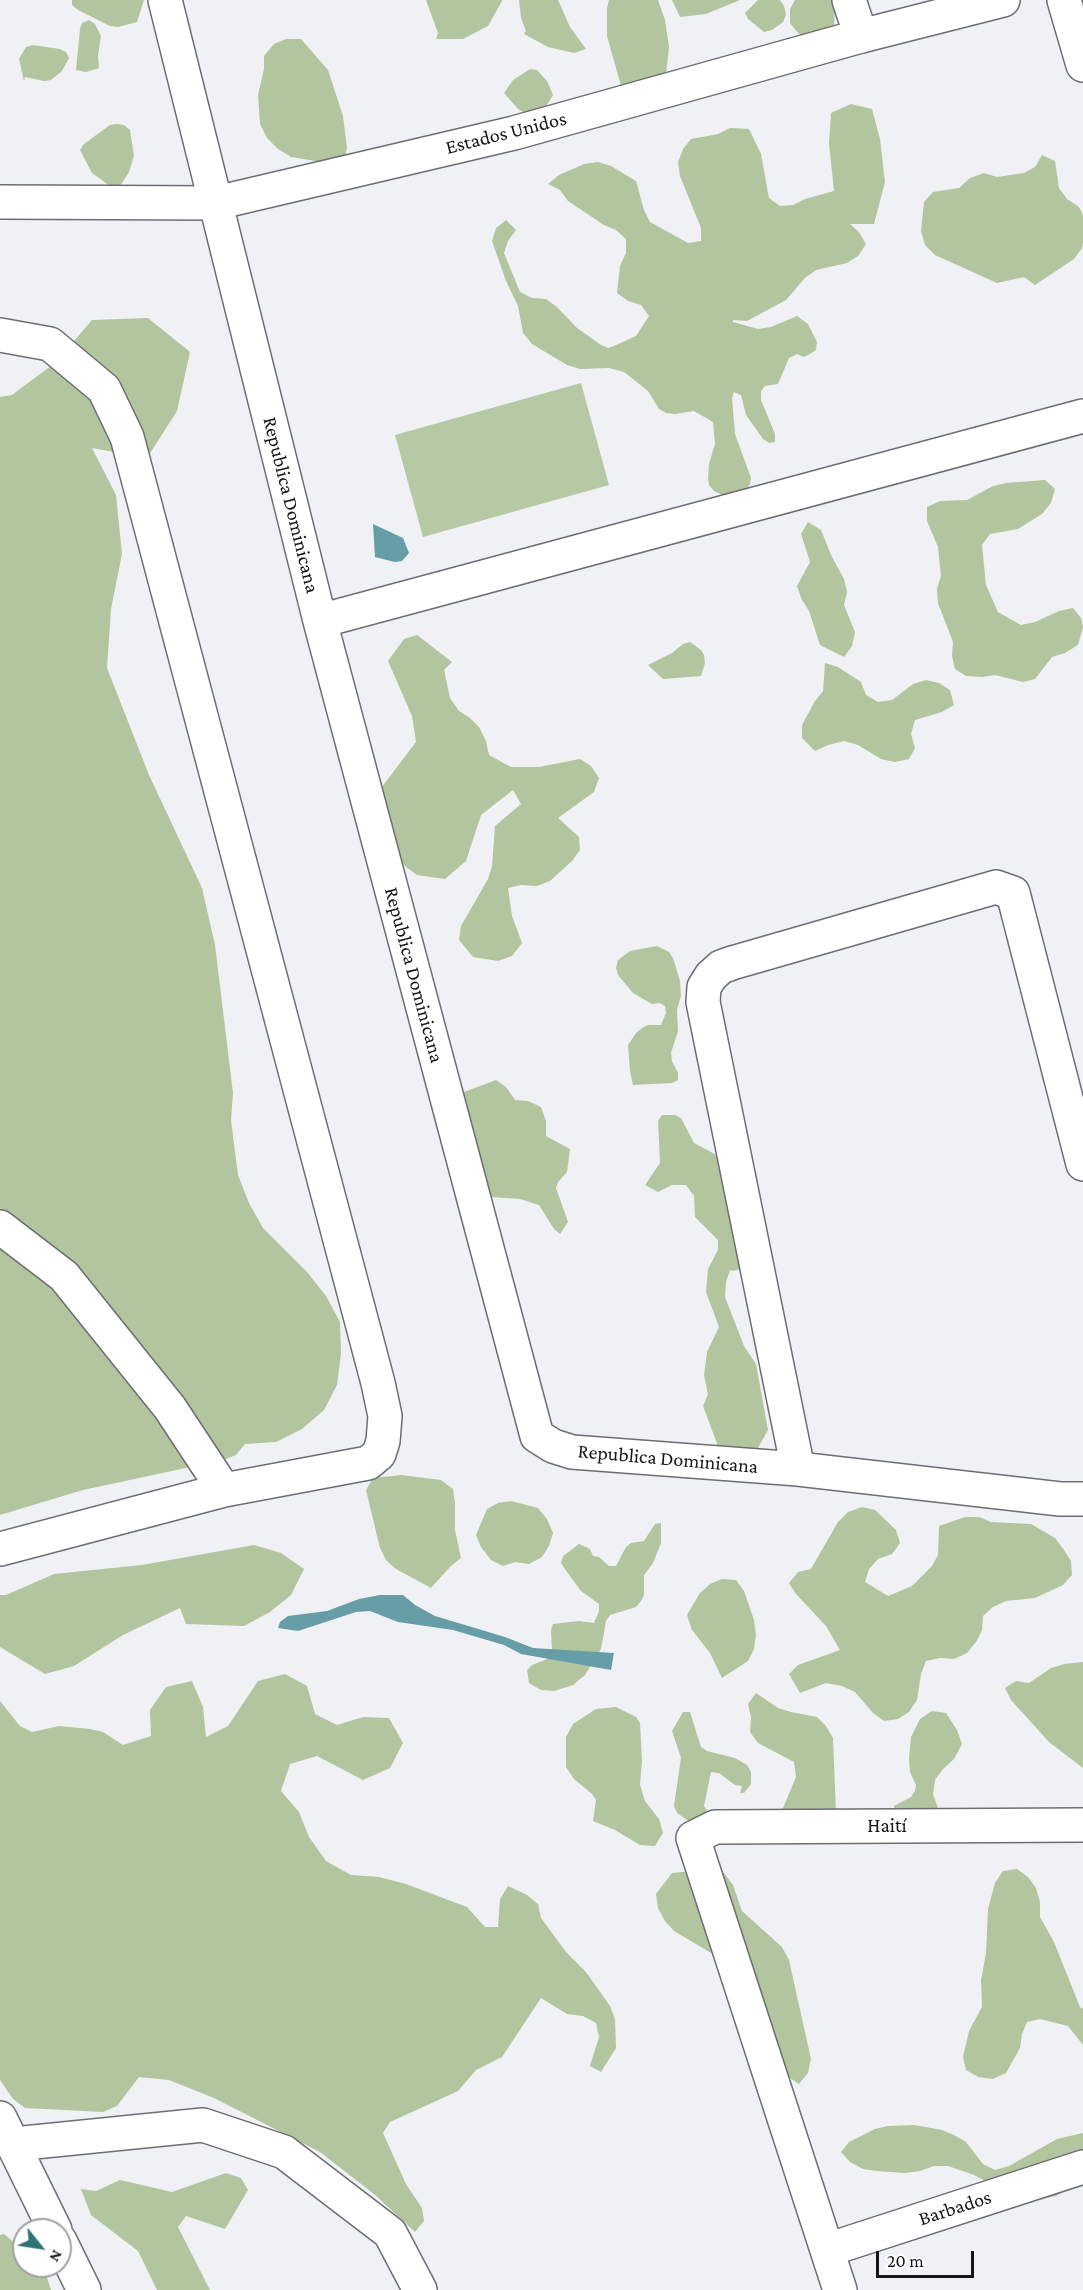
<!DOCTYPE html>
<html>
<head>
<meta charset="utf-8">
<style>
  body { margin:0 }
  #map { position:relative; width:1083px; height:2290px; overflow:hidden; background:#eff1f5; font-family:"Crimson Pro",serif }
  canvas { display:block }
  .north { position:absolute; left:12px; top:2218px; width:60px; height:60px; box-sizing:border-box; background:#fff; border:2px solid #a1a1a2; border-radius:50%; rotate:120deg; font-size:16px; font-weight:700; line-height:24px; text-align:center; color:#141516 }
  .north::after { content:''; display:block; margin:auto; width:21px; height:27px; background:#2c7572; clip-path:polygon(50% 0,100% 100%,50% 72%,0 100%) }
  .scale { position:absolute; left:876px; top:2251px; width:98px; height:27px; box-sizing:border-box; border:3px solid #141516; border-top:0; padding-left:8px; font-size:18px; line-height:21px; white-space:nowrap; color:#141516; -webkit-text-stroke:4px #fff; paint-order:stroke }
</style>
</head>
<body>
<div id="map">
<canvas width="1083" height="2290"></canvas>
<div class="north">N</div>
<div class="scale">20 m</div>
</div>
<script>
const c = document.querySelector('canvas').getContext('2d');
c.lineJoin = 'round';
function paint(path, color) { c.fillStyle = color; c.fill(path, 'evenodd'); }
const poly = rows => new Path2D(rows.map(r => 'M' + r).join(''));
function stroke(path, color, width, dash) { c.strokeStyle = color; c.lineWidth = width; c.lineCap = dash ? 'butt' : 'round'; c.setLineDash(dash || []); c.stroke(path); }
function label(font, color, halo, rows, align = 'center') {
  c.font = font + ' "Crimson Pro",serif'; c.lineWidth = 4.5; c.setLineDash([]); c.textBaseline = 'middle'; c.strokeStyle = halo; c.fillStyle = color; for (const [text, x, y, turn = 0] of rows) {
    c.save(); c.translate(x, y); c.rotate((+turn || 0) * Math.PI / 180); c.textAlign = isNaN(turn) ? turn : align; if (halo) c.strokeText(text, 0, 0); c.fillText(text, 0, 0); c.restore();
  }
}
const green = poly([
  [581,383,609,485,423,537,395,435]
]);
const forest = poly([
  [72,0,144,0,137,22,118,27,110,26,78,10,72,5],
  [426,0,502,0,502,1,488,26,463,39,436,39,438,33],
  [519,0,558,0,570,27,586,49,574,53,548,47,524,34,526,31,521,18],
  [609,0,658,0,665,20,669,47,666,75,623,93,607,36,607,8],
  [672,0,740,0,706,14,680,17],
  [758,0,780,0,784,6,786,15,783,22,772,30,764,32,748,19,745,13],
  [795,0,835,0,834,32,809,41,798,33,790,23,790,9],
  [89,20,95,24,101,36,98,55,99,68,86,72,76,70,80,29,82,23],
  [286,39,301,39,328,70,343,116,347,148,344,161,334,164,291,157,278,149,267,138,260,124,258,95,264,69,264,56,274,44],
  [33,45,60,49,66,52,69,58,62,71,51,80,44,81,25,77,24,81,19,59,26,47],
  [530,69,537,70,547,81,553,95,545,108,530,116,518,109,504,93,513,80],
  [851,104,872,109,880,139,885,182,874,224,850,224,859,232,866,244,858,256,847,263,816,270,805,278,786,300,747,321,733,320,733,322,758,329,771,327,797,316,808,324,817,342,816,350,810,354,804,357,797,354,789,358,778,384,765,386,761,391,761,400,775,434,775,442,769,443,763,439,746,415,741,395,734,392,732,398,735,434,751,478,750,484,746,491,727,497,714,491,709,485,708,479,709,464,715,444,713,422,694,411,675,414,666,413,659,409,648,391,624,372,609,368,580,369,567,365,532,344,523,333,518,306,506,281,492,241,496,228,506,220,516,230,508,241,504,253,520,292,532,298,546,299,557,307,577,328,601,345,608,348,614,346,636,336,649,316,641,305,628,301,617,293,620,266,626,253,626,239,616,230,604,225,568,201,560,190,548,184,559,175,584,164,598,162,611,166,636,181,644,210,650,222,688,243,701,241,701,228,680,176,678,162,683,149,691,139,718,134,730,128,749,129,761,154,769,198,780,206,793,205,805,199,834,191,829,143,831,113],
  [117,124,124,125,130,130,134,156,129,172,117,191,92,173,80,150,84,144,110,125],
  [1042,155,1055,161,1059,188,1067,199,1079,207,1083,215,1083,242,1082,248,1074,259,1035,285,1024,277,997,283,935,255,925,245,921,231,924,202,933,192,959,188,970,178,984,173,997,177,1024,173,1035,167],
  [148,318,190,352,177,411,147,458,92,448,116,495,122,554,111,609,107,668,149,775,202,888,215,945,233,1093,231,1120,238,1175,249,1203,263,1228,307,1272,326,1296,340,1322,341,1354,337,1385,324,1410,302,1429,276,1442,245,1444,236,1455,223,1460,83,1490,0,1515,0,397,12,395,56,362,92,320],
  [1045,480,1055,489,1051,503,1042,514,1018,529,990,534,982,545,986,585,998,612,1021,625,1035,622,1059,611,1073,608,1081,618,1083,627,1078,645,1065,653,1052,657,1035,679,1023,682,995,675,982,677,966,676,955,669,952,656,953,642,938,603,937,589,941,576,938,547,927,521,927,507,940,501,967,500,993,486,1006,483],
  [808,522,821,530,831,555,844,579,847,592,844,605,855,632,852,646,844,657,820,645,809,611,802,600,797,586,810,562,801,534],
  [417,635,452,662,444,670,450,698,459,711,470,718,479,727,486,741,489,755,511,767,539,767,580,759,591,766,599,778,594,792,558,818,579,837,580,850,572,861,550,881,537,886,521,885,508,888,512,916,522,943,512,956,498,961,473,957,459,940,461,926,488,879,492,866,495,826,521,804,513,790,481,815,466,861,445,879,417,875,406,867,388,847,375,796,416,742,412,716,388,661,404,639],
  [690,642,701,650,704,655,705,663,701,676,663,679,648,665,672,653,683,644],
  [825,663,838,667,861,682,866,695,878,702,892,700,913,684,926,680,939,683,950,690,954,705,942,712,915,720,911,734,915,748,909,759,895,762,881,759,858,745,844,741,828,745,815,751,802,738,802,725,815,701,823,691],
  [657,946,669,952,673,958,680,981,681,996,677,1010,678,1031,671,1053,672,1061,678,1073,678,1080,672,1083,633,1085,630,1071,628,1045,636,1033,642,1028,648,1025,661,1025,666,1013,665,1006,659,1003,652,1004,633,993,618,975,616,968,618,960,630,951],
  [496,1080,506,1087,515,1100,528,1101,541,1107,546,1121,546,1136,570,1149,567,1172,558,1182,556,1188,568,1222,560,1234,554,1229,539,1205,520,1199,490,1197,455,1106,464,1092],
  [662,1115,675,1115,681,1118,694,1143,724,1159,746,1267,733,1271,730,1270,726,1282,725,1297,744,1346,756,1364,768,1430,758,1448,729,1457,722,1457,703,1406,708,1394,704,1375,707,1352,719,1327,706,1292,708,1269,718,1250,718,1240,695,1217,694,1196,686,1185,672,1185,658,1192,645,1185,660,1163,658,1121],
  [401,1475,441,1480,453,1489,455,1503,455,1530,461,1558,450,1567,431,1588,396,1569,386,1560,380,1548,366,1490,373,1478],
  [511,1501,538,1508,547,1519,553,1533,549,1546,542,1557,529,1564,515,1562,503,1566,491,1560,481,1547,476,1535,487,1509,498,1503],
  [862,1507,875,1510,896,1530,900,1543,892,1554,878,1559,869,1569,865,1582,888,1596,912,1586,932,1566,938,1555,939,1526,965,1517,979,1517,991,1522,1031,1524,1055,1538,1064,1550,1071,1561,1072,1575,1063,1585,1035,1598,1006,1601,993,1607,983,1616,982,1630,976,1642,967,1653,954,1659,940,1658,926,1661,921,1674,917,1700,909,1712,898,1719,884,1721,873,1713,855,1692,842,1686,826,1683,800,1693,789,1674,798,1665,840,1650,826,1626,796,1594,789,1583,798,1572,811,1569,838,1522,848,1512],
  [661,1523,661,1543,653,1563,644,1575,644,1595,641,1601,636,1607,610,1615,606,1621,601,1649,585,1675,573,1685,554,1691,541,1690,529,1683,527,1670,532,1665,550,1658,552,1651,551,1630,553,1624,579,1621,594,1623,599,1611,599,1604,581,1591,565,1569,561,1563,563,1556,579,1544,590,1549,593,1556,599,1557,609,1566,616,1566,626,1547,631,1543,644,1541,655,1524],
  [254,1545,281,1553,304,1569,291,1595,270,1612,244,1626,186,1624,180,1608,123,1635,74,1666,45,1674,0,1647,0,1595,6,1595,54,1574,142,1565],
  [722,1579,736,1580,744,1591,754,1620,756,1635,754,1649,748,1661,722,1678,710,1653,692,1630,687,1615,700,1593,710,1584],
  [1083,1662,1083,1768,1049,1742,1011,1700,1005,1688,1016,1681,1029,1683,1051,1668,1064,1664],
  [285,1674,307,1686,315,1714,337,1725,363,1717,389,1718,403,1743,390,1768,363,1780,317,1756,290,1764,281,1791,299,1812,309,1837,326,1861,351,1875,379,1877,406,1884,467,1907,485,1927,498,1927,500,1899,508,1886,527,1895,538,1904,541,1918,566,1952,586,1972,610,2006,615,2019,616,2048,601,2072,590,2066,599,2037,596,2023,583,2016,567,2014,541,1998,502,2057,476,2070,458,2091,390,2122,383,2133,406,2184,422,2208,424,2221,415,2232,374,2194,320,2152,214,2098,169,2080,139,2077,117,2106,103,2112,25,2108,13,2099,0,2080,0,1701,20,1726,32,1732,59,1726,90,1729,103,1732,123,1745,151,1736,150,1710,166,1687,192,1681,203,1707,206,1737,228,1726,258,1681],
  [756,1693,778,1708,791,1712,817,1717,826,1726,833,1738,836,1813,778,1820,796,1777,794,1762,758,1743,750,1732,751,1717,748,1704],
  [616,1707,636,1717,640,1723,642,1761,640,1785,645,1801,659,1819,663,1833,655,1846,640,1845,615,1830,593,1821,596,1800,592,1794,574,1779,566,1767,566,1737,573,1724,596,1709],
  [932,1711,946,1713,957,1730,962,1744,954,1759,943,1769,935,1780,933,1794,940,1814,895,1814,894,1806,911,1797,915,1791,916,1785,910,1772,909,1758,911,1737,920,1719],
  [683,1712,690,1712,701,1747,707,1751,735,1758,747,1765,751,1772,751,1784,744,1793,740,1793,742,1786,735,1785,719,1773,711,1772,704,1806,712,1818,696,1826,677,1813,674,1806,681,1758,672,1731],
  [712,1869,724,1873,733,1885,742,1911,782,1947,789,1960,811,2059,808,2073,799,2084,787,2076,723,1960,674,1931,665,1921,658,1908,656,1894,672,1873],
  [1017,1869,1028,1877,1036,1888,1040,1902,1040,1917,1054,1942,1080,2007,1083,2009,1083,2045,1068,2026,1040,2019,1027,2022,1022,2034,1020,2048,1006,2073,993,2079,978,2077,966,2070,963,2057,969,2031,982,2007,981,1980,986,1953,988,1909,995,1883,1003,1871],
  [914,2125,942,2130,954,2135,966,2142,983,2164,995,2170,1009,2166,1057,2139,1083,2133,1083,2179,1056,2196,1025,2202,974,2175,948,2166,934,2166,920,2171,905,2173,877,2171,863,2169,850,2162,841,2152,849,2142,875,2129,888,2126],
  [226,2173,241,2178,248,2190,225,2229,186,2216,178,2227,210,2290,157,2290,138,2251,91,2215,81,2189,96,2191,120,2180,172,2192],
  [4,2234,24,2251,24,2266,41,2266,44,2268,51,2290,0,2290,0,2235]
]);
const water = poly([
  [373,524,403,538,409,553,402,561,395,562,375,557],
  [380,1595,403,1595,415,1605,435,1616,505,1637,533,1648,614,1653,611,1670,521,1654,504,1645,453,1630,398,1622,370,1611,356,1612,298,1631,278,1628,280,1622,288,1616,327,1611,359,1599]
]);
const street = poly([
  [165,0,320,621,537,1436,553,1446,572,1452,798,1469,1060,1499,1083,1499],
  [849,0,861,36],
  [1064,0,1083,65],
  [0,335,50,344,104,389,127,437,378,1383,385,1416,383,1441,379,1454,368,1463,224,1490,0,1549],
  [320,621,1083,416],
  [0,1227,64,1276,170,1408,224,1490],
  [798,1469,703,1002,704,987,711,976,721,967,732,963,996,887,1013,893,1083,1164],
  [0,2118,55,2230],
  [14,2144,203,2125,284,2152,390,2233,420,2290],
  [60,2241,84,2290],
  [827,2250,1083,2167],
  [840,2290,693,1838,715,1827,1083,1825]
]);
const secondary = poly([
  [0,202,216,203,514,133,861,36,1003,0]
]);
const streetNames = [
  ["Estados Unidos",506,133,-14],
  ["Republica Dominicana",291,505,76],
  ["Republica Dominicana",414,975,75],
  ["Republica Dominicana",668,1459,5],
  ["Haití",887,1826],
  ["Barbados",955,2208,-18]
];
paint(green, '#b7c9a4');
paint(forest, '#b2c59e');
paint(water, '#679da6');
stroke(street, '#6c6e72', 36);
stroke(secondary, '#6c6e72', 36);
stroke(street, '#fff', 33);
stroke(secondary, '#fff', 33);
label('20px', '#141516', '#fff', streetNames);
</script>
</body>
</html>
